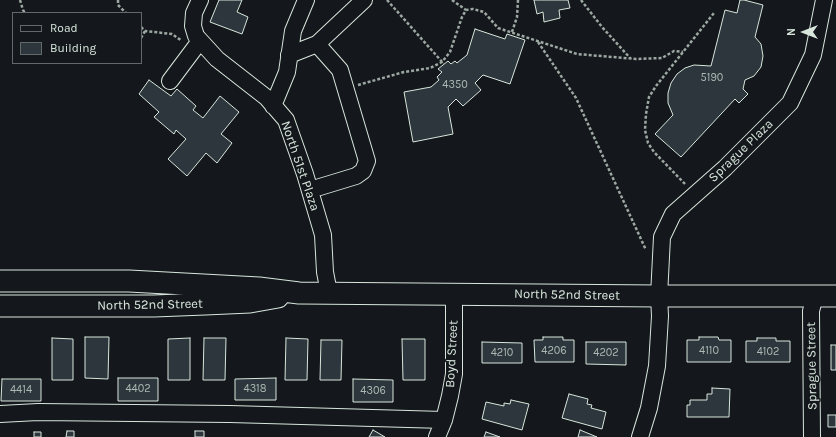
<!DOCTYPE html>
<html>
<head>
<meta charset="utf-8">
<style>
  body { margin:0 }
  #map { position:relative; width:836px; height:437px; overflow:hidden; background:#14181c; font-family:Karla,sans-serif }
  canvas { display:block }
  .legend { position:absolute; left:12px; top:12px; width:130px; height:52px; box-sizing:border-box; background:#14181c; border:1px solid #626a69; margin:0; padding:5px 7px; list-style:none; font-size:12px; color:#d8e6dc }
  .legend li { display:flex; align-items:center; gap:8px; height:20px }
  .legend b { width:20px; border:1px solid #626a69 }
  .north { position:absolute; left:784px; top:12px; width:40px; height:40px; -webkit-text-stroke:3px #14181c; paint-order:stroke; rotate:270deg; font-size:11px; font-weight:700; line-height:16px; text-align:center; color:#d8e6dc }
  .north::after { content:''; display:block; margin:auto; width:14px; height:18px; background:#d8e6dc; clip-path:polygon(50% 0,100% 100%,50% 72%,0 100%) }
</style>
</head>
<body>
<div id="map">
<canvas width="836" height="437"></canvas>
<ul class="legend">
<li><b style="height:5px;background:#14181c"></b>Road</li>
<li><b style="height:11px;background:#2c363c"></b>Building</li>
</ul>
<div class="north">N</div>
</div>
<script>
const c = document.querySelector('canvas').getContext('2d');
c.lineJoin = 'round';
function paint(path, color) { c.fillStyle = color; c.fill(path, 'evenodd'); }
const poly = rows => new Path2D(rows.map(r => 'M' + r).join(''));
function stroke(path, color, width, dash) { c.strokeStyle = color; c.lineWidth = width; c.lineCap = dash ? 'butt' : 'round'; c.setLineDash(dash || []); c.stroke(path); }
function label(font, color, halo, rows, align = 'center') {
  c.font = font + ' Karla,sans-serif'; c.lineWidth = 3; c.setLineDash([]); c.textBaseline = 'middle'; c.strokeStyle = halo; c.fillStyle = color; for (const [text, x, y, turn = 0] of rows) {
    c.save(); c.translate(x, y); c.rotate((+turn || 0) * Math.PI / 180); c.textAlign = isNaN(turn) ? turn : align; if (halo) c.strokeText(text, 0, 0); c.fillText(text, 0, 0); c.restore();
  }
}
const building = poly([
  [219,0,242,0,237,12,248,17,242,34,210,22,219,0],
  [534,0,568,0,570,8,559,10,560,18,544,22,543,12,537,14,534,0],
  [740,0,744,0,763,5,755,37,761,44,763,56,761,67,754,76,745,80,743,89,748,94,739,103,735,99,681,157,655,134,673,115,668,103,668,93,671,83,677,74,685,68,694,65,711,66,725,10,737,13,740,0],
  [475,29,505,39,507,34,525,40,510,84,483,75,475,83,481,90,463,106,456,99,448,107,453,134,413,142,404,92,431,87,439,80,437,77,442,72,438,69,448,61,451,64,455,61,457,63,467,55,475,29],
  [149,80,171,96,177,89,196,106,193,110,203,118,220,96,239,112,221,134,232,143,217,163,206,153,187,176,168,159,186,139,176,130,174,134,154,117,159,112,139,94,149,80],
  [85,337,109,337,108,379,85,378,85,337],
  [543,337,563,337,563,340,574,340,574,362,535,362,534,340,543,340,543,337],
  [699,337,718,337,719,340,731,340,731,362,687,362,687,340,699,340,699,337],
  [52,338,73,339,73,380,52,380,52,338],
  [190,338,190,380,168,380,168,339,190,338],
  [204,338,226,338,225,380,203,380,204,338],
  [286,338,308,339,307,380,285,380,286,338],
  [757,338,776,338,776,341,790,341,790,362,746,362,746,341,757,341,757,338],
  [402,339,425,339,425,380,403,380,402,339],
  [321,340,342,340,341,380,320,380,321,340],
  [482,342,522,343,522,363,482,363,482,342],
  [586,342,626,342,626,365,586,364,586,342],
  [831,345,836,345,836,370,831,370,831,345],
  [118,378,158,378,158,401,118,401,118,378],
  [276,378,276,400,235,400,235,379,276,378],
  [2,379,41,379,41,401,1,401,2,379],
  [353,379,393,380,393,402,353,402,353,379],
  [712,388,730,389,729,417,687,417,687,405,690,405,690,400,707,400,707,394,712,394,712,388],
  [569,394,588,399,587,404,592,405,591,408,606,412,602,429,562,418,569,394],
  [511,400,529,404,522,430,482,419,486,402,504,406,504,403,510,404,511,400],
  [828,415,836,415,836,427,828,427,828,415],
  [373,430,385,437,369,437,373,430],
  [580,430,597,437,578,437,580,430],
  [67,431,74,431,74,437,66,437,67,431],
  [195,431,204,431,204,437,195,437,195,431],
  [34,432,41,432,41,437,34,437,34,432],
  [486,432,500,437,484,437,486,432]
]);
const path = poly([
  [20,0,23,10,25,13],
  [118,0,118,5,126,13],
  [387,0,444,64],
  [452,0,466,10],
  [581,0,602,27,631,59],
  [141,27,145,31,172,34,182,41],
  [512,32,517,17,518,0],
  [141,38,145,31],
  [538,42,576,98,646,250],
  [358,85,404,72,430,68,442,62,450,52,462,17,466,10,473,9,484,12,498,28,577,54,636,59,662,58,674,51,683,52],
  [685,184,654,152,648,143,645,130,646,114,649,97,656,86,714,13]
]);
const minor = poly([
  [200,0,194,13,193,26,196,36,217,59,267,98,286,120,305,174,323,235,325,272,329,293],
  [317,44,364,0],
  [289,55,317,44,340,70,367,161,363,171,356,176,310,190],
  [170,81,200,41],
  [273,106,287,72,293,31,306,0],
  [0,414,38,412,230,414,444,420],
  [437,437,444,420,450,396,454,374,454,306,453,293],
  [640,437,649,408,657,366,660,316,659,296,662,237,673,214,725,168,790,103,813,55,824,0],
  [812,437,811,311,815,296]
]);
const major = poly([
  [0,281,129,281,259,288,299,293,659,296,836,296],
  [0,306,154,306,205,304,250,302,278,297]
]);
const numberNames = [
  ["5190",712,78],
  ["4350",455,85],
  ["4206",554,351],
  ["4110",709,351],
  ["4102",768,352],
  ["4210",502,353],
  ["4202",606,353],
  ["4402",138,389],
  ["4318",255,389],
  ["4414",21,390],
  ["4306",373,391]
];
const streetNames = [
  ["Sprague Plaza",741,151,-44],
  ["North 51st Plaza",300,166,71],
  ["North 52nd Street",567,295,1],
  ["North 52nd Street",150,305,-1],
  ["Boyd Street",452,354,-87],
  ["Sprague Street",812,366,-91]
];
paint(building, '#2c363c');
stroke(building, '#d8e6dc', 1);
stroke(minor, '#d8e6dc', 18);
stroke(major, '#d8e6dc', 23);
stroke(path, '#9da8a2', 2.5, [3, 2]);
stroke(minor, '#14181c', 16);
stroke(major, '#14181c', 21);
label('11px', '#adbab4', null, numberNames);
label('13px', '#d8e6dc', '#14181c', streetNames);
</script>
</body>
</html>
